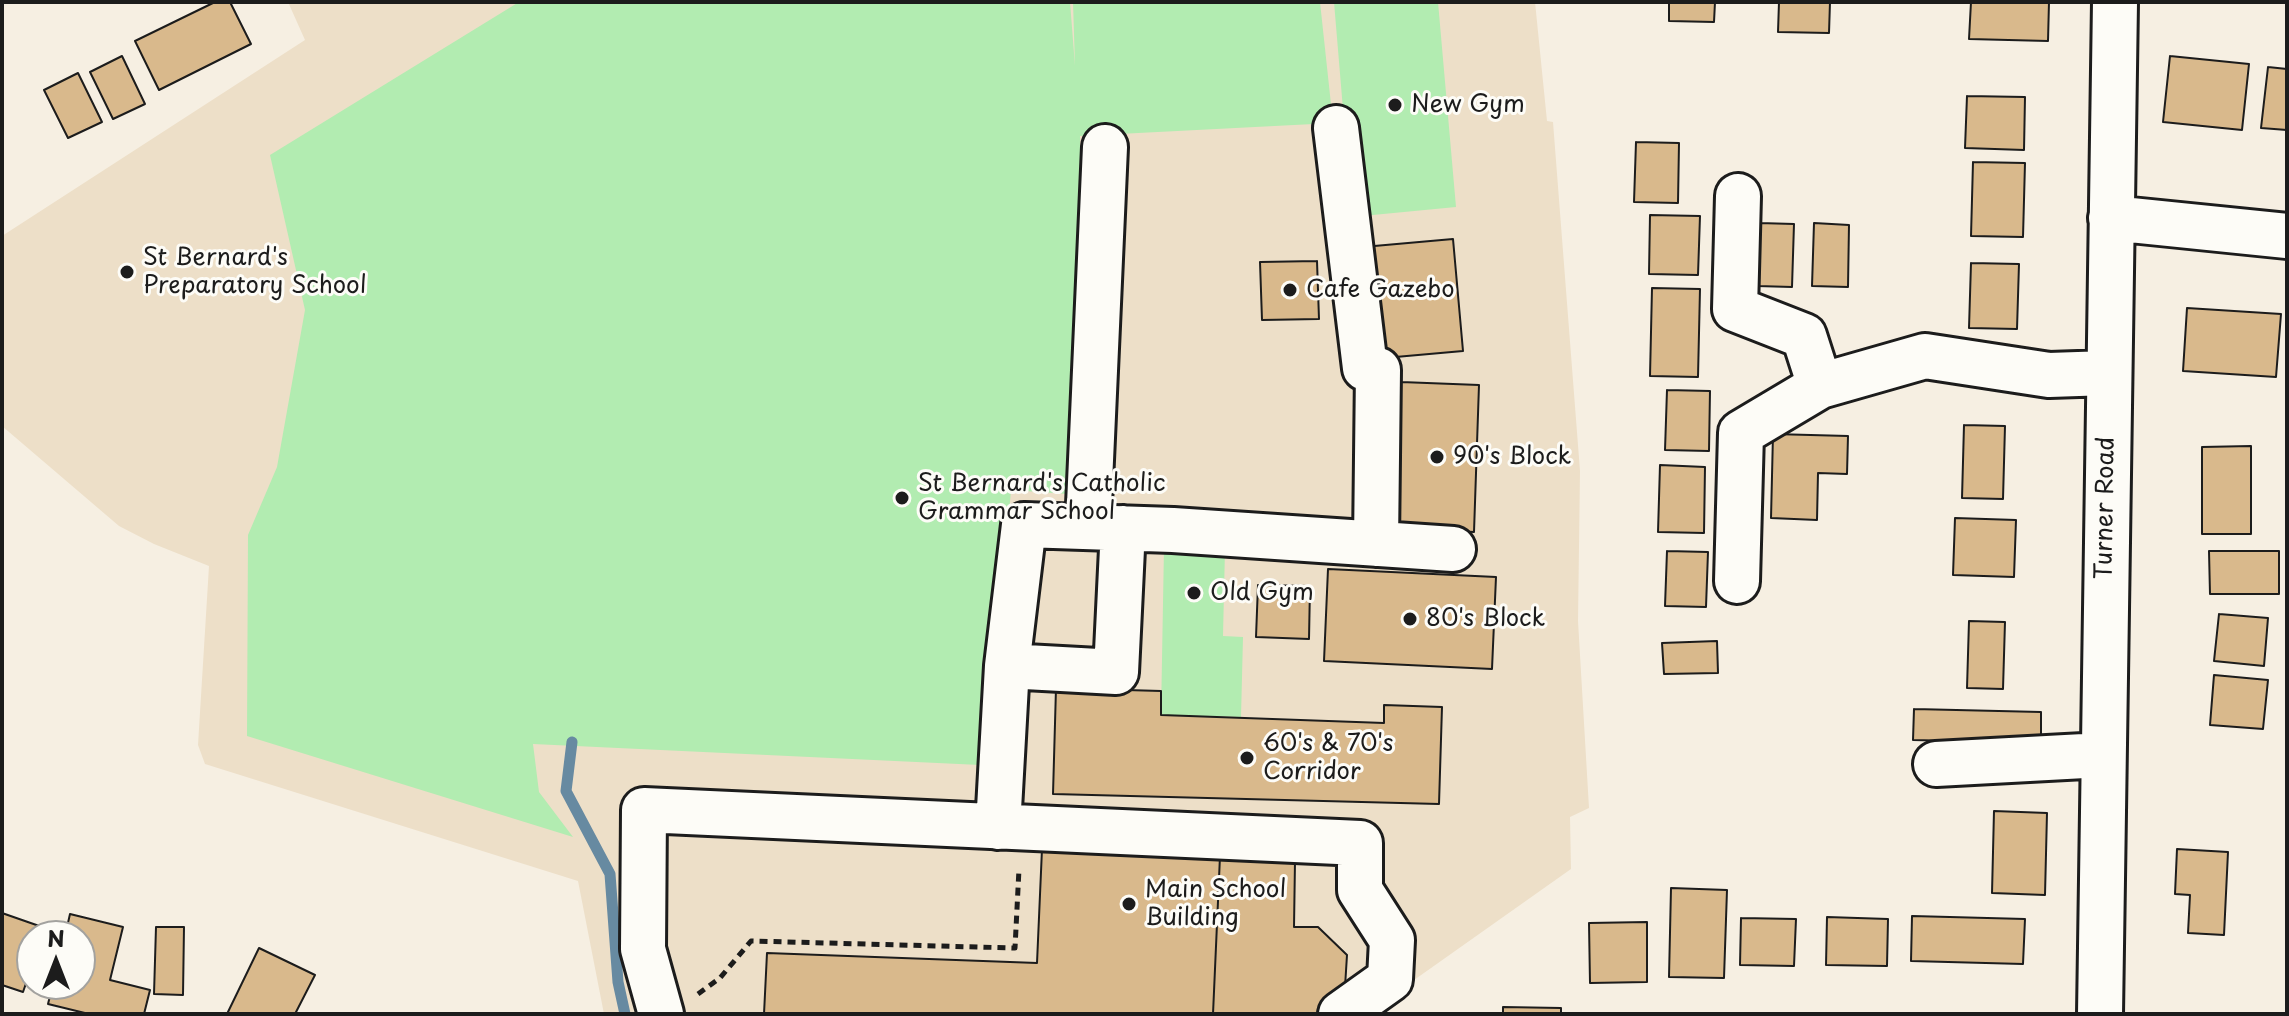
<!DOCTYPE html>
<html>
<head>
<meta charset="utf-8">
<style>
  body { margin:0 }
  #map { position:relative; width:2289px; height:1016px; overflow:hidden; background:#f6efe2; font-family:"Playpen Sans",sans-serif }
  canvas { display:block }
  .frame { position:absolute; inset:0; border:4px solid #1c1c1c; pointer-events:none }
  .north { position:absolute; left:16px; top:920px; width:80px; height:80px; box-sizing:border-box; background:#fdfcf7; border:2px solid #a3a29f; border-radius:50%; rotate:0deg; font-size:22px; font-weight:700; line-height:32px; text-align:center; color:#1c1c1c }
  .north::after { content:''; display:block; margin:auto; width:28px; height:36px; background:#1c1c1c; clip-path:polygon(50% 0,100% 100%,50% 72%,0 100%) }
</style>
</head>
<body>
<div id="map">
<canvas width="2289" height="1016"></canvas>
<div class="frame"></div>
<div class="north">N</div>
</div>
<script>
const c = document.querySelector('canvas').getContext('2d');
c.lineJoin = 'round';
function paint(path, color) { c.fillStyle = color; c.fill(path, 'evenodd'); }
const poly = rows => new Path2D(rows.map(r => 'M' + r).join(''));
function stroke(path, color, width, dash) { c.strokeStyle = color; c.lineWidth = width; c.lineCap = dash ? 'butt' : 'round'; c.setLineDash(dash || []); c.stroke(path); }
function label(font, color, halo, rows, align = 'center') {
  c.font = font + ' "Playpen Sans",sans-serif'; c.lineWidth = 6; c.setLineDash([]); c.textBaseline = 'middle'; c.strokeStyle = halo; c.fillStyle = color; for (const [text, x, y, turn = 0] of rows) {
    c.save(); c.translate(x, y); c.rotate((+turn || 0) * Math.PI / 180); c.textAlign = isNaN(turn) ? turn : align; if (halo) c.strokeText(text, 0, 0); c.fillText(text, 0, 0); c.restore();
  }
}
const built = poly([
  [288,2,1535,2,1547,121,1553,122,1580,471,1578,621,1589,808,1570,817,1571,869,1366,1014,604,1014,578,881,205,764,198,745,209,566,154,544,119,526,2,426,2,236,305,40]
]);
const green = poly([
  [519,2,1070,2,1075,66,1073,2,1320,2,1333,123,1080,136,1080,343,1068,494,1011,490,1003,582,980,765,533,744,539,792,573,837,247,736,248,535,277,467,305,310,270,155],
  [1334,2,1438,2,1456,207,1352,217],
  [1164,547,1225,549,1223,636,1243,637,1241,717,1161,715]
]);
const stream = poly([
  [572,742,566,791,610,874,618,982,625,1014]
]);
const building = poly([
  [215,2,230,2,251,44,159,90,135,41,215,2],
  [1669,2,1715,2,1714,22,1669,21,1669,2],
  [1779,2,1830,2,1829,33,1778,32,1779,2],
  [1971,2,2049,2,2048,41,1969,39,1971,2],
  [122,56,145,104,113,119,90,72,122,56],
  [2170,56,2249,64,2242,130,2163,122,2170,56],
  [2268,67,2287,69,2287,130,2261,128,2268,67],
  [78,73,102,122,68,138,44,90,78,73],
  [1967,96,2025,97,2024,150,1965,148,1967,96],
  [1636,142,1679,143,1678,203,1634,202,1636,142],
  [1973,162,2025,163,2023,237,1971,236,1973,162],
  [1650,215,1700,216,1698,275,1649,274,1650,215],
  [1759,223,1794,224,1792,287,1757,286,1759,223],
  [1814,223,1849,225,1848,287,1812,286,1814,223],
  [1453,239,1463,351,1373,359,1363,247,1453,239],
  [1317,261,1319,319,1262,320,1260,262,1317,261],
  [1971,263,2019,264,2017,329,1969,328,1971,263],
  [1652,288,1700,289,1698,377,1650,376,1652,288],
  [2187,308,2281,314,2276,377,2183,371,2187,308],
  [1401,382,1479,385,1474,532,1395,528,1401,382],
  [1667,390,1710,391,1709,451,1665,450,1667,390],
  [1964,425,2005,426,2003,499,1962,498,1964,425],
  [1773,434,1848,436,1847,474,1818,473,1817,520,1771,518,1773,434],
  [2251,446,2251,534,2202,534,2202,447,2251,446],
  [1660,465,1705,467,1704,533,1658,532,1660,465],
  [1955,518,2016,520,2014,577,1953,575,1955,518],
  [1667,551,1708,552,1706,607,1665,606,1667,551],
  [2209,551,2279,551,2279,594,2210,594,2209,551],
  [1328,569,1496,577,1492,669,1324,661,1328,569],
  [1258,585,1310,586,1309,639,1256,637,1258,585],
  [2219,614,2268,618,2264,666,2214,661,2219,614],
  [1969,621,2005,622,2003,689,1967,688,1969,621],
  [1717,641,1718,673,1664,674,1662,643,1717,641],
  [2214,675,2268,680,2263,729,2210,725,2214,675],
  [1056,688,1161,691,1161,715,1384,723,1384,705,1442,707,1439,804,1053,794,1056,688],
  [1914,709,2041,712,2041,743,1913,740,1914,709],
  [1994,811,2047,813,2045,895,1992,893,1994,811],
  [1042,849,1220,856,1213,1014,764,1014,767,953,1037,963,1042,849],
  [2177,849,2228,852,2224,935,2188,933,2190,895,2175,894,2177,849],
  [1220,856,1295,861,1294,927,1318,927,1347,955,1344,1003,1332,1014,1213,1014,1220,856],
  [1671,888,1727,890,1724,978,1669,977,1671,888],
  [2,913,45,928,42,936,32,936,32,966,23,992,2,985,2,913],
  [70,914,123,927,110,980,150,990,144,1014,89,1014,48,1004,53,984,80,984,80,936,65,936,70,914],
  [1912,916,2025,919,2023,964,1911,961,1912,916],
  [1827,917,1888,919,1887,966,1826,965,1827,917],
  [1741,918,1796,919,1794,966,1740,965,1741,918],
  [1647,922,1647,982,1590,983,1589,923,1647,922],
  [156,927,184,927,183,995,154,994,156,927],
  [259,948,315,975,295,1014,227,1014,259,948],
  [1503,1007,1561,1008,1561,1014,1503,1014,1503,1007]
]);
const path = poly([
  [698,994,720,978,751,941,1015,948,1019,869]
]);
const minor = poly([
  [1336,128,1365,368,1378,370,1376,544],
  [1738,196,1735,309,1804,336,1820,386],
  [2111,218,2287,236],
  [1088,527,1105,147],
  [1737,581,1741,433,1820,386,1925,356,2049,375,2108,373],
  [1007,666,1024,525,1173,530,1453,549],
  [1936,764,2103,755],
  [998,827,1007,666,1116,672,1123,528],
  [661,1014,643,949,644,810,1360,843,1360,890,1392,940,1390,979,1341,1014],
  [2100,1014,2115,2]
]);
const markers = [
  [1395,105,8,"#1c1c1c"],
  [127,272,8,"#1c1c1c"],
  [1290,290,8,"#1c1c1c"],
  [1437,457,8,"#1c1c1c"],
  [902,498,8,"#1c1c1c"],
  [1194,593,8,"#1c1c1c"],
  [1410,619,8,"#1c1c1c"],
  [1247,758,8,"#1c1c1c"],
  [1129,904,8,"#1c1c1c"]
];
const poiNames = [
  ["New Gym",1411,105],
  ["St Bernard's",143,258],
  ["Preparatory School",143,286],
  ["Cafe Gazebo",1306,290],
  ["90's Block",1453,457],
  ["St Bernard's Catholic",918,484],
  ["Grammar School",918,512],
  ["Old Gym",1210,593],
  ["80's Block",1426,619],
  ["60's & 70's",1263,744],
  ["Corridor",1263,772],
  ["Main School",1145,890],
  ["Building",1145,918]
];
const streetNames = [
  ["Turner Road",2106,508,-89]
];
paint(built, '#eddfc8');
paint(green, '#b2ecb1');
stroke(stream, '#678aa1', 11);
paint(building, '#d9b98c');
stroke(building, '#1c1c1c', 2);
stroke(minor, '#1c1c1c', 50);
stroke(path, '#1c1c1c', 5, [8, 6]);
stroke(minor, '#fdfcf7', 44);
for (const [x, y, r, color] of markers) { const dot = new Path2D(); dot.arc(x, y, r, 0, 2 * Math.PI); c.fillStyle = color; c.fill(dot); stroke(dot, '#fdfcf7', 3); }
label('24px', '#1c1c1c', '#fdfcf7', poiNames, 'left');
label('24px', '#1c1c1c', '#fdfcf7', streetNames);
</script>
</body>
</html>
